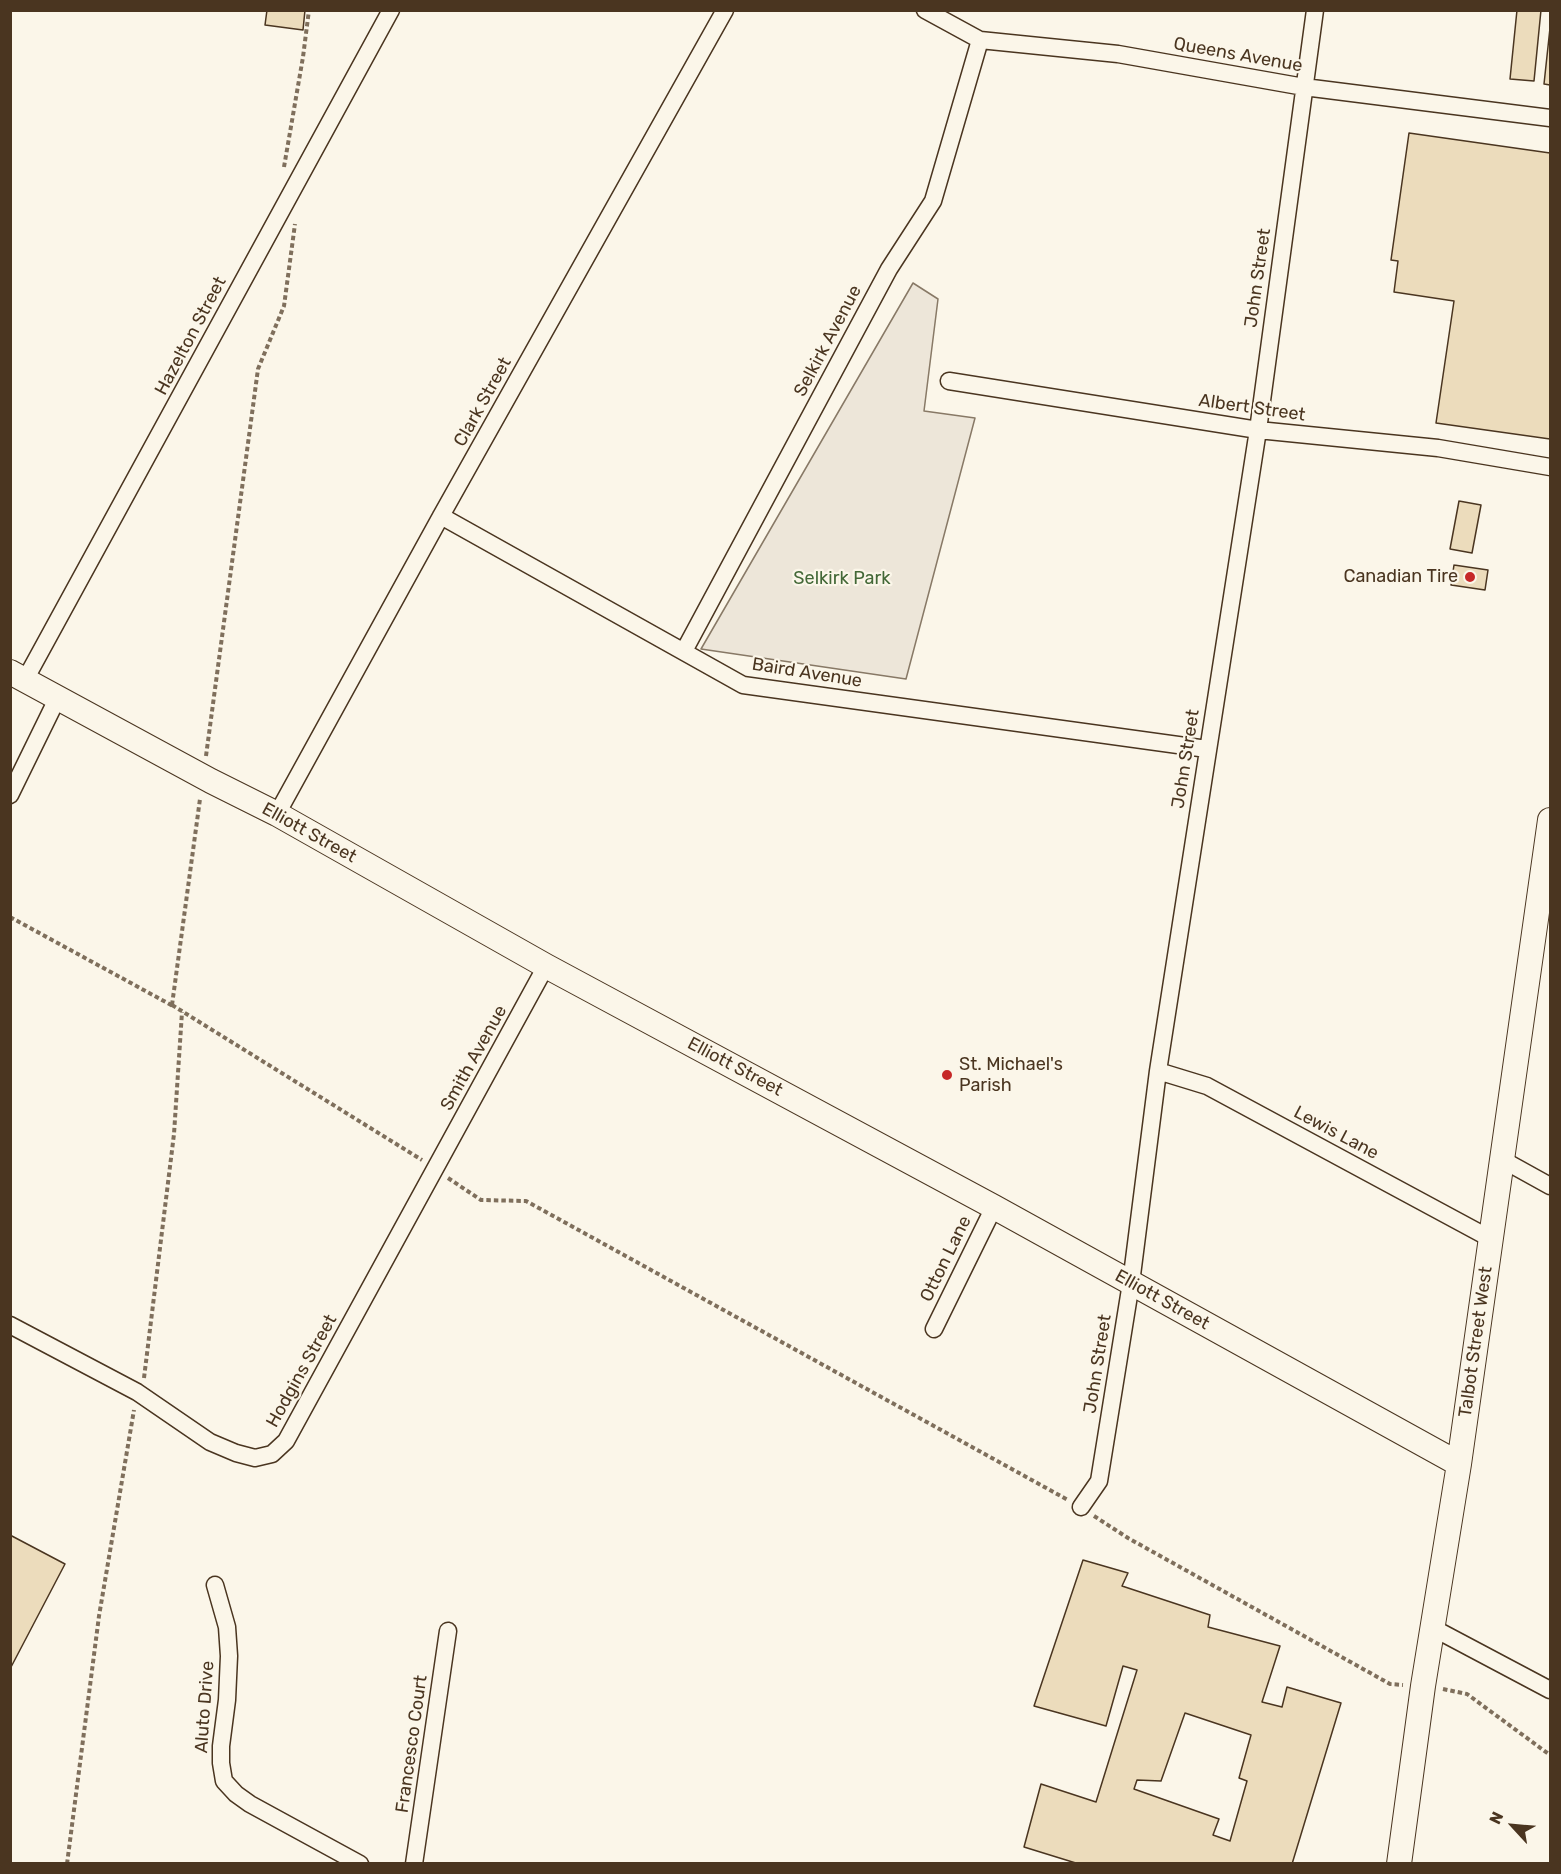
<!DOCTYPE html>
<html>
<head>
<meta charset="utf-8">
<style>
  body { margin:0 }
  #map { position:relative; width:1561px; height:1874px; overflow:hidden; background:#fbf6e9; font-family:Rubik,sans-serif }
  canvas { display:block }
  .frame { position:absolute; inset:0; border:12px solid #4a3520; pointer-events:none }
  .north { position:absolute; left:1483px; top:1796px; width:60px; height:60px; -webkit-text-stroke:4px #fbf6e9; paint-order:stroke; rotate:296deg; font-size:16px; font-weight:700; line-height:24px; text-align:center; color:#4a3520 }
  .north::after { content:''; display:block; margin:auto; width:21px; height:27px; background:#4a3520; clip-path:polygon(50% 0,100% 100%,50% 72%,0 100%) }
</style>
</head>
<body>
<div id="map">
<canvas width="1561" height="1874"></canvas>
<div class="frame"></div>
<div class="north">N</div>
</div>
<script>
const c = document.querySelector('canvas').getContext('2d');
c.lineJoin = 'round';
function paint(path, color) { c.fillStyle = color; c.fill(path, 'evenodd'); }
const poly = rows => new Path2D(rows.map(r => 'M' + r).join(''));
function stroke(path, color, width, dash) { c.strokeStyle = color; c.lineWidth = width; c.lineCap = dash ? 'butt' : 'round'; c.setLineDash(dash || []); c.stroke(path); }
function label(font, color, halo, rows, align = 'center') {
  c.font = font + ' Rubik,sans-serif'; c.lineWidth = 4.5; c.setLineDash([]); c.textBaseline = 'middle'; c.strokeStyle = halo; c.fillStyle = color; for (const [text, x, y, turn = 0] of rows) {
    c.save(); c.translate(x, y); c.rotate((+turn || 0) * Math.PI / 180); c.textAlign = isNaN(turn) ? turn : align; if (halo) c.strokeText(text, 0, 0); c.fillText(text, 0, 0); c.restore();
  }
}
const green = poly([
  [913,283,938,299,924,411,975,418,906,679,701,649,913,283]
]);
const building = poly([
  [267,10,305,10,303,30,265,25,267,10],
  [1517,10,1541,10,1534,81,1510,79,1517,10],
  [1550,28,1550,85,1544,84,1550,28],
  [1409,133,1550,153,1550,439,1436,423,1454,301,1394,292,1398,261,1391,260,1409,133],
  [1459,501,1481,505,1472,553,1450,549,1459,501],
  [1454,565,1488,570,1485,590,1451,585,1454,565],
  [10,1535,65,1564,10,1669,10,1535],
  [1083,1560,1128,1573,1122,1586,1210,1615,1208,1627,1280,1646,1262,1702,1282,1707,1287,1687,1341,1703,1292,1864,1079,1864,1024,1847,1041,1784,1096,1802,1137,1670,1123,1666,1106,1726,1034,1706,1083,1560],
  [1185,1713,1251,1735,1239,1778,1247,1781,1230,1841,1213,1835,1219,1819,1134,1789,1137,1780,1161,1781,1185,1713]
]);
const path = poly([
  [284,167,303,57,309,10],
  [206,756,258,369,284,306,295,224],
  [10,917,173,1006],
  [172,1005,422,1160],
  [172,1005,200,799],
  [448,1178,481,1200,526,1201,1068,1500],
  [144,1378,174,1134,182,1012],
  [1094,1516,1128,1538,1390,1684,1403,1685],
  [1443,1689,1467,1694,1550,1755],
  [67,1864,99,1616,134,1410]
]);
const street = poly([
  [925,10,980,40,1118,54,1304,87,1550,118],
  [949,381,1258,430,1438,448,1550,467],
  [441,516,743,685,1207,749],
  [684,651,889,269,933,201,980,40],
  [25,680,391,10],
  [10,795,57,699],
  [277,814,441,516,725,10],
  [1158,1071,1207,1086,1491,1239],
  [1503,1160,1550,1186],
  [10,1325,137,1392,210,1442,236,1453,255,1458,272,1454,286,1441,546,966],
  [934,1329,994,1207],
  [1081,1507,1099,1481,1131,1283,1158,1071,1258,430,1315,10],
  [215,1585,227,1627,229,1656,227,1700,221,1746,221,1763,224,1781,236,1794,250,1804,360,1864],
  [1433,1628,1550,1690],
  [414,1864,448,1631]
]);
const secondary = poly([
  [10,672,211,781,277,814,546,966,994,1207,1459,1464],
  [1399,1864,1423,1686,1459,1464,1550,820]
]);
const markers = [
  [1470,577,6,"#c62828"],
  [947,1075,6,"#c62828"]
];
const streetNames = [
  ["Queens Avenue",1238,55,10],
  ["John Street",1258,278,-82],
  ["Hazelton Street",191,336,-62],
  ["Selkirk Avenue",828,341,-62],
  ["Clark Street",483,402,-61],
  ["Albert Street",1252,408,8],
  ["Baird Avenue",807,673,9],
  ["John Street",1186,759,-81],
  ["Elliott Street",309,833,29],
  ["Smith Avenue",474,1058,-61],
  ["Elliott Street",735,1067,28],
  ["Lewis Lane",1336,1133,28],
  ["Otton Lane",946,1259,-64],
  ["Elliott Street",1162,1300,29],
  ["Talbot Street West",1476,1342,-82],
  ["John Street",1098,1364,-81],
  ["Hodgins Street",302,1371,-61],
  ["Aluto Drive",205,1707,-86],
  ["Francesco Court",412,1744,-82]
];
const poiNames = [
  ["Canadian Tire",1458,577],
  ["St. Michael's",959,1065,"left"],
  ["Parish",959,1086,"left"]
];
const parkNames = [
  ["Selkirk Park",842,579]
];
paint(green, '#ede6d9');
stroke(green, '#887966', 1.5);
paint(building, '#ecdcbc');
stroke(building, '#4a3520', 1.5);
stroke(street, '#4a3520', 19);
stroke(secondary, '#4a3520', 26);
stroke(path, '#7f6f5c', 4, [4.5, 3]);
stroke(street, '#fbf6e9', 16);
stroke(secondary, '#fbf6e9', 24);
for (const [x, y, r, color] of markers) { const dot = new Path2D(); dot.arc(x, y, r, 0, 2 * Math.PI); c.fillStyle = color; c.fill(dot); stroke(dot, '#fbf6e9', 2); }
label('18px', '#4a3520', '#fbf6e9', streetNames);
label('18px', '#4a3520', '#fbf6e9', poiNames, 'right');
label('18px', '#436837', '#fbf6e9', parkNames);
</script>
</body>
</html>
